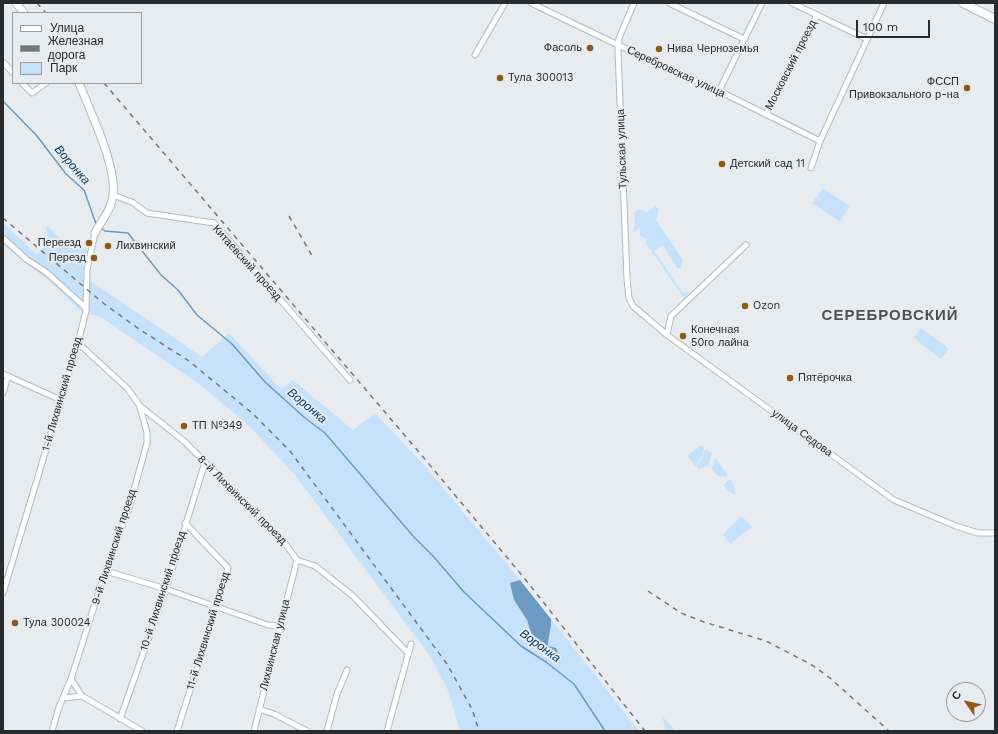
<!DOCTYPE html>
<meta charset="utf-8">
<style>
body{margin:0}
#map{position:relative;width:998px;height:734px;overflow:hidden;background:#e8ecf0;font-family:"Work Sans",sans-serif}
canvas{display:block}
.frame{position:absolute;inset:0;border:4px solid #292b2c;pointer-events:none}
.legend{position:absolute;left:12px;top:12px;width:130px;height:72px;box-sizing:border-box;background:#e8ecf0;border:1px solid #9c9fa2;margin:0;padding:5px 7px;list-style:none;font-size:12px;color:#292b2c}
.legend li{display:flex;align-items:center;gap:8px;height:20px}
.legend b{width:20px;border:1px solid #9c9fa2}
.north{position:absolute;left:946px;top:682px;width:40px;height:40px;box-sizing:border-box;background:#e8ecf0;border:1px solid #9c9fa2;border-radius:50%;rotate:304deg;font-size:11px;font-weight:700;line-height:16px;text-align:center;color:#292b2c}
.north::after{content:'';display:block;margin:auto;width:14px;height:18px;background:#925915;clip-path:polygon(50% 0,100% 100%,50% 72%,0 100%)}
.scale{position:absolute;left:856px;top:20px;width:74px;height:18px;box-sizing:border-box;border:2px solid #292b2c;border-top:0;padding-left:5px;font-size:12px;line-height:14px;white-space:nowrap;color:#292b2c;-webkit-text-stroke:3px #e8ecf0;paint-order:stroke}
</style>
<div id="map">
<canvas width="998" height="734"></canvas>
<div class="frame"></div>
<ul class="legend">
<li><b style="height:5px;background:#fff"></b>Улица</li>
<li><b style="height:5px;background:#747779"></b>Железная дорога</li>
<li><b style="height:11px;background:#c6e2fb"></b>Парк</li>
</ul>
<div class="north">С</div>
<div class="scale">100 m</div>
</div>
<script>
const c = document.querySelector('canvas').getContext('2d');
c.lineJoin = 'round';
function paint(path, color) {
  c.fillStyle = color;
  c.fill(path, 'evenodd');
}
function strokePath(path, color, width, dash) {
  c.strokeStyle = color;
  c.lineWidth = width;
  c.lineCap = dash ? 'butt' : 'round';
  c.setLineDash(dash || []);
  c.stroke(path);
}
function write(font, color, halo, rows, align = 'center') {
  c.font = font + ' "Work Sans",sans-serif';
  c.lineWidth = 4;
  c.setLineDash([]);
  c.textBaseline = 'middle';
  c.strokeStyle = halo;
  c.fillStyle = color;
  for (const [text, x, y, turn = 0] of rows) {
    c.save();
    c.translate(x, y);
    c.rotate((+turn || 0) * Math.PI / 180);
    c.textAlign = isNaN(turn) ? turn : align;
    if (halo) c.strokeText(text, 0, 0);
    c.fillText(text, 0, 0);
    c.restore();
  }
}
paint(new Path2D(`
 M 823,188 L 850,206 L 840,222 L 812,203 Z
 M 655,206 L 659,209 L 656,220 L 683,260 L 681,268 L 677,268 L 663,245 L 654,251 L 683,293 L 690,292 L 684,298 L 645,242 L 647,240 L 640,236 L 640,227 L 634,233 L 635,212 L 639,209 L 647,213 Z
 M 3,223 L 37,255 L 48,242 L 46,225 L 67,245 L 87,249 L 83,278 L 91,281 L 202,357 L 229,333 L 281,389 L 293,380 L 353,430 L 375,413 L 424,465 L 520,580 L 511,584 L 514,600 L 527,620 L 536,645 L 548,646 C 548,637 552,627 551,619 L 639,731 L 460,731 L 447,688 L 430,656 L 294,474 L 249,426 L 203,387 L 101,317 L 82,312 L 49,281 L 3,245 Z
 M 921,328 L 949,349 L 941,359 L 914,338 Z
 M 701,445 L 704,448 L 702,457 L 695,466 L 687,456 Z
 M 705,449 L 712,453 L 708,466 L 699,469 L 696,466 L 703,457 Z
 M 715,458 L 727,473 L 726,477 L 718,476 L 712,469 Z
 M 729,480 L 732,480 L 736,495 L 730,493 L 723,485 Z
 M 742,516 L 752,527 L 730,544 L 723,534 Z
 M 662,716 L 676,731 L 666,731 Z`), '#c6e2fb');
paint(new Path2D(`
 M 520,580 L 551,619 C 552,627 548,637 548,646 L 556,648 L 559,655 L 557,659 L 547,656 L 535,645 L 527,620 L 514,600 L 510,583 Z`), '#6c9ac1');
strokePath(new Path2D(`
 M 3,101 L 37,136 L 66,174 L 84,190 L 96,224
 M 101,228 L 105,231 L 128,233 L 161,275 L 178,290 L 197,315 L 232,344 L 265,382 L 305,418 L 325,433 L 413,536 L 433,556 L 464,592 L 521,646 L 546,662 L 574,684 L 605,731`), '#6c9ac1', 1.5);
const street = new Path2D(`
 M 531,3 L 618,45 L 719,91 L 820,141
 M 634,3 L 619,38 L 618,51 L 627,279 L 629,298 L 633,306 L 667,335 L 894,500 L 956,526 L 978,533 L 995,533
 M 669,3 L 744,39
 M 792,3 L 867,39
 M 475,55 L 505,3
 M 3,62 L 13,73
 M 22,83 L 32,93 L 46,83
 M 719,91 L 762,3
 M 766,115 L 817,15
 M 811,168 L 820,141 L 884,3
 M 113,195 L 132,202 L 147,213 L 214,223 L 350,380
 M 3,238 L 26,259 L 46,272 L 86,308
 M 667,335 L 671,316 L 746,245
 M 78,343 L 127,388 L 140,406 L 185,442 L 284,542 L 297,560 L 315,566 L 353,596 L 408,653
 M 3,374 L 61,400
 M 3,393 L 8,376
 M 106,571 L 166,589 L 268,625 L 279,626
 M 3,593 L 78,343 L 86,311 L 87,270 L 95,233
 M 71,679 L 82,696
 M 63,698 L 82,696 L 142,731
 M 259,709 L 274,714 L 307,731
 M 120,719 L 166,589 L 205,462
 M 52,731 L 59,707 L 71,679 L 106,569 L 129,508 L 147,443 L 147,433 L 140,407
 M 177,731 L 217,606 L 228,568 L 185,523
 M 254,731 L 297,560
 M 327,731 L 337,694 L 347,670
 M 387,731 L 411,644`);
const secondary = new Path2D(`
 M 16,3 L 24,13
 M 79,83 C 90,111 117,166 113,195 C 112,209 101,221 95,233`);
const primary = new Path2D(`
 M 963,3 L 995,19`);
strokePath(street, '#b6babe', 7);
strokePath(secondary, '#b6babe', 9);
strokePath(primary, '#b6babe', 10);
strokePath(street, '#fff', 5);
strokePath(secondary, '#fff', 7);
strokePath(primary, '#fff', 8);
strokePath(new Path2D(`
 M 37,3 L 46,13
 M 104,83 L 419,452 L 525,579 L 645,731
 M 289,216 L 314,259
 M 3,218 L 103,303 L 139,329 L 189,361 L 252,413 L 290,451 L 447,664 L 472,709 L 479,731
 M 648,591 L 681,613 L 704,622 L 766,641 L 812,665 L 830,678 L 889,731`), '#747779', 1.5, [5, 5]);
for (const [x, y, r, color] of [
 [590,48,4,"#925915"],
 [659,49,4,"#925915"],
 [500,78,4,"#925915"],
 [967,88,4,"#925915"],
 [722,164,4,"#925915"],
 [89,243,4,"#925915"],
 [108,246,4,"#925915"],
 [94,258,4,"#925915"],
 [745,306,4,"#925915"],
 [683,336,4,"#925915"],
 [790,378,4,"#925915"],
 [184,426,4,"#925915"],
 [15,623,4,"#925915"]
]) {
  const dot = new Path2D();
  dot.arc(x, y, r, 0, 2 * Math.PI);
  c.fillStyle = color;
  c.fill(dot);
  strokePath(dot, '#e8ecf0', 1.5);
}
write('11px', '#292b2c', '#e8ecf0', [
 ["Фасоль",582,48,"right"],
 ["Нива Черноземья",667,49],
 ["Тула 300013",508,78],
 ["ФССП",959,82,"right"],
 ["Привокзального р-на",959,95,"right"],
 ["Детский сад 11",730,164],
 ["Переезд",81,243,"right"],
 ["Лихвинский",116,246],
 ["Перезд",86,258,"right"],
 ["Ozon",753,306],
 ["Конечная",691,330],
 ["50го лайна",691,343],
 ["Пятёрочка",798,378],
 ["ТП №349",192,426],
 ["Тула 300024",23,623]
], 'left');
write('11px', '#292b2c', '#e8ecf0', [
 ["Московский проезд",791,65,-63],
 ["Серебровская улица",676,72,25],
 ["Тульская улица",622,149,-92],
 ["Китаевский проезд",247,263,48],
 ["1-й Лихвинский проезд",62,394,-74],
 ["улица Седова",802,433,36],
 ["8-й Лихвинский проезд",242,500,45],
 ["9-й Лихвинский проезд",114,547,-72],
 ["10-й Лихвинский проезд",163,591,-72],
 ["11-й Лихвинский проезд",208,631,-73],
 ["Лихвинская улица",275,645,-76]
]);
write('italic 12px', '#074066', '#e8ecf0', [
 ["Воронка",72,165,49],
 ["Воронка",307,406,40],
 ["Воронка",540,646,36]
]);
c.letterSpacing = '1px';
write('bold 15px', '#4f5255', '#e8ecf0', [
 ["СЕРЕБРОВСКИЙ",890,316]
]);
c.letterSpacing = '0px';
</script>
